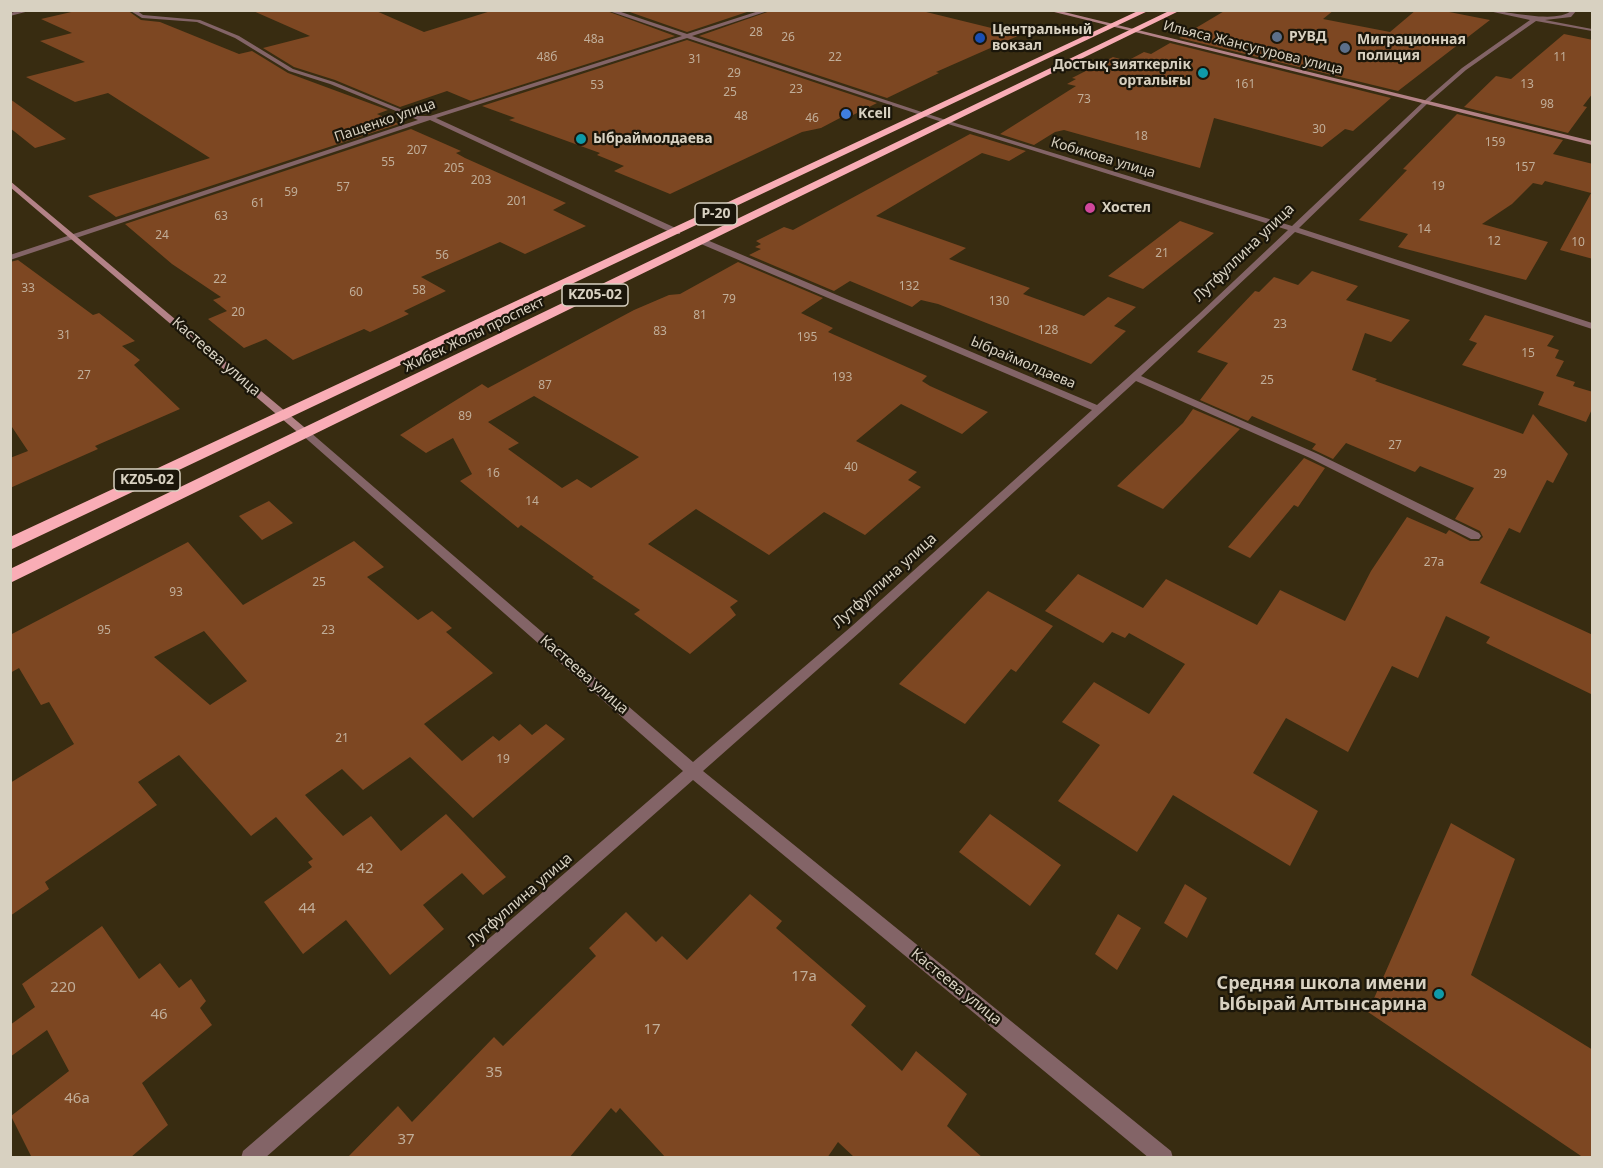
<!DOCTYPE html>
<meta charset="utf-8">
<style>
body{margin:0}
#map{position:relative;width:1603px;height:1168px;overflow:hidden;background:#382c11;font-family:"Noto Sans",sans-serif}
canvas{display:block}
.frame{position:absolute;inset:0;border:12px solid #d8d1c1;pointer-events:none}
</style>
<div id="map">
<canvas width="1603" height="1168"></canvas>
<div class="frame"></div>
</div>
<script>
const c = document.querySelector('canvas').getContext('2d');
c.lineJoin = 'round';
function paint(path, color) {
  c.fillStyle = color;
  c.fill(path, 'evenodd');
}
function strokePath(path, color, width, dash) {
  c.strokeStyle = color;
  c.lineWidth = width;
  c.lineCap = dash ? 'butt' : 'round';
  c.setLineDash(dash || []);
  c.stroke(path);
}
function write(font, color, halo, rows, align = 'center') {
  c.font = font + ' "Noto Sans",sans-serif';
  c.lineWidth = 4.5;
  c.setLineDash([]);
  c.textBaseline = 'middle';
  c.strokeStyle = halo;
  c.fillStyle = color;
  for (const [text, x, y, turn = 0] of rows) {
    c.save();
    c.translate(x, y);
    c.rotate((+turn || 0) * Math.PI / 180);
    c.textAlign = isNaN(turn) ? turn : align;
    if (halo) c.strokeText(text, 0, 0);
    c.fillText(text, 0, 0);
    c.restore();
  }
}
paint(new Path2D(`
 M 80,10 L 127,10 L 141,20 L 160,22 L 239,54 L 252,51 L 288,73 L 388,110 L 377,114 L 399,124 L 116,217 L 88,196 L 210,158 L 108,93 L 75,102 L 26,77 L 85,62 L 40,41 L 72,33 L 41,19 Z
 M 251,10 L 374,10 L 424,32 L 494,10 L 604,10 L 675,36 L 471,101 L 447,91 L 400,107 L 335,80 L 294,67 L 263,48 L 310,36 Z
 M 624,10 L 753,10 L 687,32 Z
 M 773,10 L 918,10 L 1020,35 L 936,72 L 939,73 L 887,98 L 699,36 Z
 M 1226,10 L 1334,10 L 1323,19 L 1390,32 L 1416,10 L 1439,10 L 1490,20 L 1398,91 L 1179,38 Z
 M 1564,34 L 1593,40 L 1593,93 L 1583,106 L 1587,107 L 1568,133 L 1464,107 L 1496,76 L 1511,79 Z
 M 687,40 L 877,103 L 845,119 L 840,118 L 821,128 L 802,132 L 670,194 L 614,171 L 624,166 L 597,155 L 600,153 L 509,120 L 515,118 L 482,106 Z
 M 1170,43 L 1391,98 L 1353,131 L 1345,129 L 1322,147 L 1214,118 L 1200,168 L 1064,130 L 1055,132 L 1034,145 L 1000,134 L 1076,86 L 1067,84 L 1076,79 L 1072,78 L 1113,57 L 1127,61 L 1144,52 L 1151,54 Z
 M 10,99 L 66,139 L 35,148 L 10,128 Z
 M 1457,114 L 1563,140 L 1553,154 L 1593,164 L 1593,259 L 1560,250 L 1591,193 L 1545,181 L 1542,185 L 1533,183 L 1512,204 L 1482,224 L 1548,242 L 1526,280 L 1398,247 L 1408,234 L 1359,220 L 1407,170 L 1403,169 Z
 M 411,129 L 461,151 L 456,153 L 465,158 L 566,203 L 553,210 L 586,226 L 525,254 L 500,242 L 421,277 L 446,291 L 404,311 L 409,314 L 370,332 L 364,329 L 293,360 L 266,339 L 244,348 L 208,319 L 227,311 L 213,300 L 221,297 L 172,264 L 125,224 Z
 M 970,134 L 1026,151 L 1009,161 L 982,153 L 876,216 L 966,248 L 949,259 L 1030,288 L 1023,294 L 1084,316 L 1108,297 L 1136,307 L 1114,326 L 1126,331 L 1091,364 L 938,304 L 921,300 L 912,307 L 850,281 L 834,291 L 749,255 L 761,249 L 755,247 L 761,244 L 756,241 L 784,227 L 793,230 Z
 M 1180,221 L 1214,233 L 1143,289 L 1108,276 Z
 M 18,260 L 93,315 L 99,313 L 135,341 L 122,346 L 140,360 L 134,365 L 180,409 L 95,446 L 98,449 L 10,488 L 10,458 L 28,451 L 10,424 L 10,262 Z
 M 738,262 L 823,298 L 801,313 L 833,328 L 828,332 L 927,376 L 922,381 L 930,386 L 988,412 L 962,434 L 901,404 L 856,441 L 917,472 L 908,480 L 921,487 L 865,535 L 824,512 L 769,555 L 696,509 L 648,544 L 738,601 L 730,607 L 736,615 L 690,654 L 634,614 L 640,610 L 592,578 L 594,577 L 521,525 L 518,528 L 460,481 L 472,474 L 453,438 L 426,453 L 400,435 L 482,384 L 488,388 L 634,310 L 669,295 L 680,294 ZM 534,396 L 639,457 L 591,488 L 577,479 L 562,488 L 508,449 L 519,443 L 488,422 Z
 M 1312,271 L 1358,286 L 1346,300 L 1410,320 L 1391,342 L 1365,333 L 1352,370 L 1377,379 L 1375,381 L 1523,434 L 1533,414 L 1568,454 L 1553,483 L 1547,480 L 1520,533 L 1509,528 L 1480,583 L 1593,635 L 1593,695 L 1486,643 L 1490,637 L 1446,616 L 1418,678 L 1392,666 L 1348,752 L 1286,718 L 1253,773 L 1318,811 L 1290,866 L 1173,795 L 1137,852 L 1058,801 L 1100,745 L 1062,722 L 1094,682 L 1149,714 L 1185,664 L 1129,633 L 1125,638 L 1112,632 L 1103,643 L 1045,611 L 1078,574 L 1143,608 L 1166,579 L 1257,625 L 1280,590 L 1345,621 L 1371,571 L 1407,517 L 1446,534 L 1449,530 L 1470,541 L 1479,541 L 1483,537 L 1480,531 L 1455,519 L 1474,488 L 1420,466 L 1415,472 L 1346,443 L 1333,459 L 1312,449 L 1316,444 L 1252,416 L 1248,421 L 1200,400 L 1228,363 L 1197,352 L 1255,291 L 1259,292 L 1274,277 L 1298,285 Z
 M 1485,315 L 1554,336 L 1547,346 L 1559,350 L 1555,358 L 1564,361 L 1556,376 L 1575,382 L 1573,386 L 1593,392 L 1593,407 L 1586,422 L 1538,405 L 1544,392 L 1462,365 L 1477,343 L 1469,340 Z
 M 1193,409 L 1240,429 L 1163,509 L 1117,486 L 1183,423 Z
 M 1304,458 L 1325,468 L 1298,507 L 1294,505 L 1250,558 L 1228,547 Z
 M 269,501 L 293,523 L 262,540 L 239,516 Z
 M 354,541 L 384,567 L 367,577 L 418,620 L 432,611 L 452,628 L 446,632 L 493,673 L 424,724 L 462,761 L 493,736 L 499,741 L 520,724 L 532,735 L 546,724 L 565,739 L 473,818 L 410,757 L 363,790 L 342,769 L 305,795 L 343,836 L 371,816 L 401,851 L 446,814 L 506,877 L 483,895 L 462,873 L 423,905 L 444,929 L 390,975 L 346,920 L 303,954 L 264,902 L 312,867 L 308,862 L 313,859 L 276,817 L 251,836 L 179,755 L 138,782 L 157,805 L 45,882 L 49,889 L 10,916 L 10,783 L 74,744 L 49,702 L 41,705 L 19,668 L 10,673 L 10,635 L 188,542 L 243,605 ZM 204,631 L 247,681 L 210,705 L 154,657 Z
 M 988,591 L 1053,626 L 1016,672 L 1011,669 L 965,724 L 899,684 Z
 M 990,814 L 1061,865 L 1030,906 L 959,852 Z
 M 1451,823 L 1515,859 L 1471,975 L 1593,1050 L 1593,1158 L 1584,1158 L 1368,1012 Z
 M 1185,884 L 1207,898 L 1187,938 L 1164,923 Z
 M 750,894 L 782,921 L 776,928 L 866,1006 L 851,1025 L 902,1071 L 916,1051 L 967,1094 L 947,1126 L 983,1158 L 855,1158 L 838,1142 L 827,1158 L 666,1158 L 620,1108 L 616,1113 L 611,1108 L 569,1158 L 347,1158 L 398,1106 L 412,1122 L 494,1037 L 503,1046 L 596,956 L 589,948 L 626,912 L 656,942 L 662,936 L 687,960 Z
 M 1118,914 L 1141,928 L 1117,970 L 1095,954 Z
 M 102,926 L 139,979 L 160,963 L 179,988 L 191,979 L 206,1001 L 200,1008 L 212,1025 L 142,1083 L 168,1125 L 130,1158 L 32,1158 L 11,1116 L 69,1071 L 47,1030 L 10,1057 L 10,1025 L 35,1007 L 22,984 Z`), '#7d4722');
paint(new Path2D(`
 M 23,10 L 33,10 L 10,16 L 10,13 Z
 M 129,10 L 136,10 L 143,15 L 200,20 L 239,36 L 293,69 L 334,82 L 417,116 L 430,116 L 682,36 L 606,10 L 615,10 L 687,34 L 762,10 L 771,10 L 692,36 L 952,122 L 1292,226 L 1423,102 L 1462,68 L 1530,20 L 1484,10 C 1505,10 1557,25 1572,10 L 1577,10 L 1571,17 L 1545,20 L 1592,29 L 1592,31 L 1536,21 L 1466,70 L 1427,104 L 1299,228 L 1592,323 L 1592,329 L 1295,232 L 1141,376 L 1318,454 L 1479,533 L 1481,536 L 1479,539 L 1471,539 L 1310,458 L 1136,381 L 860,632 L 703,771 L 1171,1151 L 1173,1158 L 1149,1158 L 693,780 L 265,1158 L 241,1158 L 243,1151 L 683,771 L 301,434 L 302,432 L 310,432 L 693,762 L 852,626 L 1092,410 L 701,244 L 701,240 L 707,240 L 1097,405 L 1199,314 L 1288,230 L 948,124 L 687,38 L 436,118 L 680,230 L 680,234 L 674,234 L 430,120 L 10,260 L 10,255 L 418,120 L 330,84 L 289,71 L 235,38 L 197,22 L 142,18 Z`), '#836467');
paint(new Path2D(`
 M 1056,10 L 1592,141 L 1592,145 L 1046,10 Z
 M 10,181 L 310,432 L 310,436 L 302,436 L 10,187 Z`), '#b38287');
paint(new Path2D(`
 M 1140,10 L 1150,10 L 10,550 L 10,537 Z
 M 1171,10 L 1181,10 L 10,583 L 10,569 Z`), '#f9adb6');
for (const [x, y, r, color] of [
 [1277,37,6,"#5c6f8a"],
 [980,38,6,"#1a4fb4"],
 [1345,48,6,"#5c6f8a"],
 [1203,73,6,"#0f9aa8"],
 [846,114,6,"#3f7fe0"],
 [581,139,6,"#0f9aa8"],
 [1090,208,6,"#d1479c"],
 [1439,994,6,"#0f9aa8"]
]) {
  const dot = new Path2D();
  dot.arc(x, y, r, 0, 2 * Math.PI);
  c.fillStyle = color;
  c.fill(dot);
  strokePath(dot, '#1b160a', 2);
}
write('12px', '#c1ae99', null, [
 ["28",756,33],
 ["26",788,38],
 ["48а",594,40],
 ["48б",547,58],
 ["22",835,58],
 ["11",1560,58],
 ["31",695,60],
 ["29",734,74],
 ["161",1245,85],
 ["13",1527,85],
 ["53",597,86],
 ["23",796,90],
 ["25",730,93],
 ["73",1084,100],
 ["98",1547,105],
 ["48",741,117],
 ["46",812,119],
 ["30",1319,130],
 ["18",1141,137],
 ["159",1495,143],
 ["207",417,151],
 ["55",388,163],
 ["157",1525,168],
 ["205",454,169],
 ["203",481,181],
 ["19",1438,187],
 ["57",343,188],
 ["59",291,193],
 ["201",517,202],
 ["61",258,204],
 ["63",221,217],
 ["14",1424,230],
 ["24",162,236],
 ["12",1494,242],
 ["10",1578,243],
 ["21",1162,254],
 ["56",442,256],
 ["22",220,280],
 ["132",909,287],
 ["33",28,289],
 ["58",419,291],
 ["60",356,293],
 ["79",729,300],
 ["130",999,302],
 ["20",238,313],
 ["81",700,316],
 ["23",1280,325],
 ["128",1048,331],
 ["83",660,332],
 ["31",64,336],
 ["195",807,338],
 ["15",1528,354],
 ["27",84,376],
 ["193",842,378],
 ["25",1267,381],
 ["87",545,386],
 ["89",465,417],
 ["27",1395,446],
 ["40",851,468],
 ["16",493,474],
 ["29",1500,475],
 ["14",532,502],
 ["27а",1434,563],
 ["25",319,583],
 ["93",176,593],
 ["95",104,631],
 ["23",328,631],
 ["21",342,739],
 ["19",503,760]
]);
write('bold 14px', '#d8d1c1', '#1b160a', [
 ["Центральный",992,30],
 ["вокзал",992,46],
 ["РУВД",1289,37],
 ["Миграционная",1357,40],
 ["полиция",1357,56],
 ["Достық зияткерлік",1191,65,"right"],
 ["орталығы",1191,81,"right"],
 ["Kcell",858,114],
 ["Ыбраймолдаева",593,139],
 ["Хостел",1102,208]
], 'left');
write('14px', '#d8d1c1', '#1b160a', [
 ["Ильяса Жансугурова улица",1253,48,14],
 ["Пащенко улица",385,121,-19],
 ["Кобикова улица",1103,158,17],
 ["Жибек Жолы проспект",474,335,-26],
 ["Ыбраймолдаева",1023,363,23]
]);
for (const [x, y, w] of [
 [716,214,42],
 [595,295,66],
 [147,480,66]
]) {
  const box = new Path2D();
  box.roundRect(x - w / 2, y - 11, w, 22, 4.5);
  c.fillStyle = '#1b160a';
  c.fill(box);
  strokePath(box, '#d8d1c1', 1.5);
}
write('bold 14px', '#d8d1c1', null, [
 ["Р-20",716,214],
 ["KZ05-02",595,295],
 ["KZ05-02",147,480]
]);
write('15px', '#d8d1c1', '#1b160a', [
 ["Лутфуллина улица",1244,253,-44],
 ["Кастеева улица",216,357,41],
 ["Лутфуллина улица",885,581,-42],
 ["Кастеева улица",584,675,41],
 ["Лутфуллина улица",520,900,-41],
 ["Кастеева улица",956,987,39]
]);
write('15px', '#c1ae99', null, [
 ["42",365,869],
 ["44",307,909],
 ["17а",804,977],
 ["220",63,988],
 ["46",159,1015],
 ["17",652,1030],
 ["35",494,1073],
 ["46а",77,1099],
 ["37",406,1140]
]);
write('bold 18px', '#d8d1c1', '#1b160a', [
 ["Средняя школа имени",1427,984],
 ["Ыбырай Алтынсарина",1427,1005]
], 'right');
</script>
